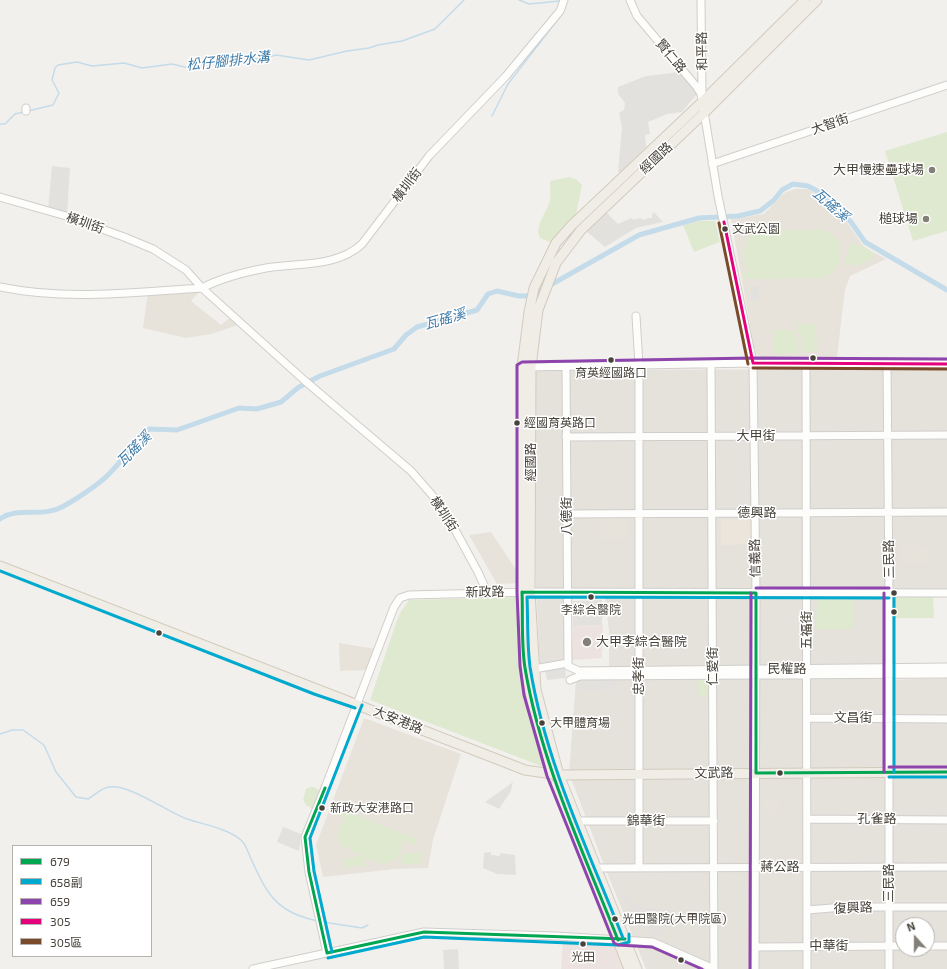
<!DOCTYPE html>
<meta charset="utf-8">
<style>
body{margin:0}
#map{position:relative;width:947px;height:969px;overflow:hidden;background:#f2f0ed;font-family:"Exo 2","Noto Sans TC",sans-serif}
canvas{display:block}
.legend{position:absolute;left:12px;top:845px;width:140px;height:112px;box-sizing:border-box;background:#fff;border:1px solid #b5b3b0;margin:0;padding:5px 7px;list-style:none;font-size:12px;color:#47423a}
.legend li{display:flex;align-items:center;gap:8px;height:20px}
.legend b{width:20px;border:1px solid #b5b3b0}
.north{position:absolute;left:895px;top:917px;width:40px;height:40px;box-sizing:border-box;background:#fff;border:1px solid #b5b3b0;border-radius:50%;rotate:339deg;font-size:11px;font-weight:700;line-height:16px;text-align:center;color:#47423a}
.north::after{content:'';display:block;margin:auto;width:14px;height:18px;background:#837f79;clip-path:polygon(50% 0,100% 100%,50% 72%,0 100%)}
</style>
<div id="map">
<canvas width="947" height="969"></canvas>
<ul class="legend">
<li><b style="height:5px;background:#00a651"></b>679</li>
<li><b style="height:5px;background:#00a9ce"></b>658副</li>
<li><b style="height:5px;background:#8e44ad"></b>659</li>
<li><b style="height:5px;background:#e5007d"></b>305</li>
<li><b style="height:5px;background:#7a4b2a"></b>305區</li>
</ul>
<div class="north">N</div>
</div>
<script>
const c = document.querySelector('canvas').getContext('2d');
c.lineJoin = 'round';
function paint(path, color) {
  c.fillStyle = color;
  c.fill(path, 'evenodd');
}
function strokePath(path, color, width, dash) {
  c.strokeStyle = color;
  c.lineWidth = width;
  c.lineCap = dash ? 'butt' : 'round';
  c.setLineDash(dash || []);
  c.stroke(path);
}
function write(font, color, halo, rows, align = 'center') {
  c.font = font + ' "Exo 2","Noto Sans TC",sans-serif';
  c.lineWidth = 3;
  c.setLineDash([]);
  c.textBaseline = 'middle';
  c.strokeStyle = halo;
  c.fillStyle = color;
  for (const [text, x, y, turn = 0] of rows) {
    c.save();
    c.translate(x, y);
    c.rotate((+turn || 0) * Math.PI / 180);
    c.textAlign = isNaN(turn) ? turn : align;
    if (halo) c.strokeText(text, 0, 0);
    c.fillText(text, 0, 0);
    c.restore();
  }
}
paint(new Path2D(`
 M 947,369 L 947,589 L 886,590 L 886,680 L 947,678 L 947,969 L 646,969 L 604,865 L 569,773 L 577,667 L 609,666 L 609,631 L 604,589 L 565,589 L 566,662 L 540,666 L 536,588 L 534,370 ZM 903,925 L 927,925 L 927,949 L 903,949 Z`), '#e5e2dc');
paint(new Path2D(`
 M 721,519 L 754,519 L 754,544 L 721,545 Z`), '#ece5dc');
paint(new Path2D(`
 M 680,72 L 697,94 L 682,112 L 667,114 L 648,122 L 650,134 L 645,135 L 646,147 L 621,172 L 618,172 L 622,128 L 619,113 L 624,110 L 625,103 L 618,94 L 618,87 L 646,76 Z
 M 52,166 L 70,168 L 67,215 L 48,210 Z`), '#e3e1dd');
paint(new Path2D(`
 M 795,189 L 808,189 L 826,200 L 842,215 L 864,247 L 886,259 L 850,276 L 845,290 L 837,357 L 763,359 L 755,353 L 731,219 L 764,214 L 784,193 Z
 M 201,290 L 191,301 L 221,325 L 232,316 L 241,324 L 211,334 L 186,338 L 143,328 L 148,292 Z
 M 599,519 L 626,519 L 626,538 L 600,538 Z
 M 491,532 L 521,577 L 521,583 L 497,584 L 469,535 Z
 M 910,544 L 928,549 L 929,562 L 901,563 L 900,546 L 909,546 Z
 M 339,643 L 376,649 L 367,670 L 340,671 Z
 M 364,718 L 461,754 L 433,840 L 428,868 L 395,869 L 323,877 L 316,845 Z
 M 764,800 L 781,800 L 775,816 L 765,813 Z`), '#e7e3da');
paint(new Path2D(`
 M 603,625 L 602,658 L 572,660 L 573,626 Z
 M 563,941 L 615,945 L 624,969 L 561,969 Z`), '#ece2df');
paint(new Path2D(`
 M 947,132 L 947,231 L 913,241 L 885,151 Z
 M 569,177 L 576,179 L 582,185 L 575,219 L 552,243 L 540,238 C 534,225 547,213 550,200 C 551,194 550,188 550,181 Z
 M 699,221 L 715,221 L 720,242 L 694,252 L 683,225 Z
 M 764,230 L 821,230 C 847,234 846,272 822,278 L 743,279 L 743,272 L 750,272 C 737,256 743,235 764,230 Z
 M 850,243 L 864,246 L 874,254 L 873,258 L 858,266 L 845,263 Z
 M 797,324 L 816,324 L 817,352 L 802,352 L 803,341 L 798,331 Z
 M 792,329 L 794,335 L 798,342 L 797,353 L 774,354 L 774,331 Z
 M 933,595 L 934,618 L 892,618 L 892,596 Z
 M 520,597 L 522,681 L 529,714 L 546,765 L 541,766 L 370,700 L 396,623 L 400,613 L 409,600 Z
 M 817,597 L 854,598 L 853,629 L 816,629 Z
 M 698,678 L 712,678 L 712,698 L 698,695 Z
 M 310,787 L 314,787 L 321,792 L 314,810 L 306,805 L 303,800 L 306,789 Z
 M 333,806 L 417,839 L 415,845 L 402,840 C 403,853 395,865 381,863 C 376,862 370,859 365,857 L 366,866 L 344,867 L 344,858 L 364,856 L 342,846 C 335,835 336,827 346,818 L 331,812 Z
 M 421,853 L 422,864 L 402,864 L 401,854 Z`), '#dfe9d0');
paint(new Path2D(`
 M 605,211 L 618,224 L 631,218 L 634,220 L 639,218 L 645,220 L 647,218 L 652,218 L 652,214 L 654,212 L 663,222 L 636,228 L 605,247 L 585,230 Z
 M 751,286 L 759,286 L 759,301 L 751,301 Z
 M 602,600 L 602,625 L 573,626 L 573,601 Z
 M 565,666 L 566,678 L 547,680 L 545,670 Z
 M 614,679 L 617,689 L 579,692 L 578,681 Z
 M 513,782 L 511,791 L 499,809 L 485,802 Z
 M 283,827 L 301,834 L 299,851 L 277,842 Z
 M 491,852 L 491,855 L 500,856 L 500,853 L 515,855 L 516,875 L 497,874 L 483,868 L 484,853 Z
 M 622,892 L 632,904 L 642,904 L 646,907 L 665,911 L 663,934 L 653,936 L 631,911 L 621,893 Z
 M 458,949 L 459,969 L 444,969 L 443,950 Z`), '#e3e1de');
strokePath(new Path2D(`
 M 519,0 L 529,4 L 560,1
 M 28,111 L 53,105 L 59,93 L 52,80 L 55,68 L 58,65 L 77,62 L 92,66 L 124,63 L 142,68 L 172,64 L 189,68 L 201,62 L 240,58 L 262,59 L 276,55 L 309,60 L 347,51 L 369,48 L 378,45 L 402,41 L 435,29 L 464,0
 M 492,116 L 508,84 L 562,14
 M 0,124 L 5,124 L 15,114 L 24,112
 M 0,734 L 12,730 L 23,730 L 44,745 L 56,772 L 76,797 L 88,799 C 95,795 101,788 109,787 C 130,784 167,812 187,819 C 205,825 226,828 241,840 C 246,844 249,855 252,861 C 268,896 278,913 318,921
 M 323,922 L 362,928 L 368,925`), '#c4dbea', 1.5);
strokePath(new Path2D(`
 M 0,519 C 19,506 42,518 62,507 C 75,500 98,485 108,475 C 122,461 134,443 149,429 L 177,430 L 239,408 L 257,409 L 281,402 L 299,387 L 320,376 L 394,349 L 406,335 L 417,327 L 477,310 L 488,294 L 497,291 L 519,296 L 531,296 L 639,235 L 699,218 L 738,216 L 760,211 L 774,200 L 782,190 L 793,184 L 808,186 L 821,193 L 851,222 L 865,242 L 947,290`), '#c4dbea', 5);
const minor = new Path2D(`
 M 630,0 L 637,16 L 696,86 L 701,94 L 718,196 L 753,363 L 756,593 L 755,969
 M 701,0 L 702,95
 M 26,108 L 26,111
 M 712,164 L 947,85
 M 0,197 L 66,216 L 124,237 L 153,249 L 186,270 L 202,288 L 304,380 L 411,471 L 432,495 L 448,517 L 478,572 L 487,592
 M 0,287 C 67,301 134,292 202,288 C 221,278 245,272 266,268 C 297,263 338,267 362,244 L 429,156 L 506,76 L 560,11 L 564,0
 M 636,316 L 639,365 L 639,868
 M 806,363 L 807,969
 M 711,364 L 714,969
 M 887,364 L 889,593 L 889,969
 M 566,366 L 568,666 L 579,671 L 580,676 L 570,680
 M 526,367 L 753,363 L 947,364
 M 566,437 L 947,435
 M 566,514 L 947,512
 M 534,669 L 568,663
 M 579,671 L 947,667
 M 580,676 L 947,674
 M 807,718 L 947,719
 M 807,819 L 947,820
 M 579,821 L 714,821
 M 594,869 L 597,868 L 947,867
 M 807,910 L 844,907 L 947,907
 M 927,946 L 947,946
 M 756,947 L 903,946
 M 327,953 L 309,872 L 305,837 L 325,788 L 394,607 L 400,598 L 409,595 L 530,592 L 947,593
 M 253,969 L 424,932 L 556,936 L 653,942 L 714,969`);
const major = new Path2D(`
 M 0,566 L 525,770 L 559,775 L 947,772
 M 551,770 L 536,721 L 525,666 L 522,592 L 522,367 L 529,312 L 534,288 L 556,243 L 572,225 L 702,102 L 805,0
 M 556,784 L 629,969
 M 637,969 L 559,775 L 536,690 L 530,592 L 531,367 L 538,310 L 556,263 L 581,230 L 703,114 L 817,0`);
strokePath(minor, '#d0cecb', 9);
strokePath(major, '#d2cbbd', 11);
strokePath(minor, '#fdfdfc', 7);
strokePath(major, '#f0ede6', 9);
strokePath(new Path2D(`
 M 522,592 C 523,617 521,643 525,668 C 541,763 583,851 618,940
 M 522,592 L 756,593
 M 756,593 L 756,773
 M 756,773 L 947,772
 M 325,788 L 305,837 L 309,872 L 327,953
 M 327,953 L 424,932 L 625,939`), '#00a651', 3);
strokePath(new Path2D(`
 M 0,571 L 314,694 L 355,708
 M 894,593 L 894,772
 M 889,777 L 947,777
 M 623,938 C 588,850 545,761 530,667 C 527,644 528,620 527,597 L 889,598
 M 332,952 L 314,871 L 310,838 L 362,705
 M 328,958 L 424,937 L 618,945 L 629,942 L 629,934`), '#00a9ce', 3);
strokePath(new Path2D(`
 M 756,588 L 889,588
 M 884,593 L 884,772
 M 889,767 L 947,767
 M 702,969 L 652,947 L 618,945 L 614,943 L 547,776 L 524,695 L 520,666 L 517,592 L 517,365 L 522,362 L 753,358 L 947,359
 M 750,969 L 751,593`), '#8e44ad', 3);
strokePath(new Path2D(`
 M 724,222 L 753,363
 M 753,363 L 947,364`), '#e5007d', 3);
strokePath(new Path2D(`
 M 719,223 L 748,364
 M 753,368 L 947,369`), '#7a4b2a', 3);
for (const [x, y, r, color] of [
 [932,170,4,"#837f79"],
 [926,219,4,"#837f79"],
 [725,229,3.5,"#47423a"],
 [813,358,3.5,"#47423a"],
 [611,360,3.5,"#47423a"],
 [517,423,3.5,"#47423a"],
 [894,593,3.5,"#47423a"],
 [591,597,3.5,"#47423a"],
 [894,612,3.5,"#47423a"],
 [159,633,3.5,"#47423a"],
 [587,642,5,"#837f79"],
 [542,723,3.5,"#47423a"],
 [780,773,3.5,"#47423a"],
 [322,808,3.5,"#47423a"],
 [615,919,3.5,"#47423a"],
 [583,944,3.5,"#47423a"],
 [681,960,3.5,"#47423a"]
]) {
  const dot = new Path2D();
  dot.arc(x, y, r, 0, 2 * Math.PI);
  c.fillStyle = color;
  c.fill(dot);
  strokePath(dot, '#fff', 1.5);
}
write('12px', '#47423a', '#fff', [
 ["文武公園",732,229],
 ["育英經國路口",611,373,"center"],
 ["經國育英路口",524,423],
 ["李綜合醫院",591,610,"center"],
 ["大甲體育場",550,723],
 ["新政大安港路口",330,808],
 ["光田醫院(大甲院區)",622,919],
 ["光田",583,957,"center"]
], 'left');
write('13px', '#47423a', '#fff', [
 ["和平路",702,51,-91],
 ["賢仁路",671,56,50],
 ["大智街",830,124,-19],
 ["經國路",656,158,-43],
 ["橫圳街",407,185,-53],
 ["橫圳街",85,223,19],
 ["大甲街",756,436],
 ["經國路",531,462,-90],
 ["德興路",757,513],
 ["橫圳街",444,514,57],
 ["八德街",567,516,-90],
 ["信義路",755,558,-91],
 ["三民路",889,559,-91],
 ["新政路",485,592,-1],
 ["五福街",807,630,-90],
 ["仁愛街",713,666,-90],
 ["民權路",787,669],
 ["忠孝街",639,676,-90],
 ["文昌街",853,718],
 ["大安港路",398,720,22],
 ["文武路",714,773,-1],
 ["孔雀路",877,819],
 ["錦華街",646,821],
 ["蔣公路",780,867],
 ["三民路",889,883,-90],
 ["復興路",853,908,-2],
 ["中華街",829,946]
]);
write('13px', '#47423a', '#fff', [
 ["大甲慢速壘球場",924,170],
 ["槌球場",918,219],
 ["大甲李綜合醫院",596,642,"left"]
], 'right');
write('italic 14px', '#3f7ca8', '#fff', [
 ["松仔腳排水溝",228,61,-6],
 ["瓦磘溪",831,205,41],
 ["瓦磘溪",445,319,-16],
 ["瓦磘溪",134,449,-45]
]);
</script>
